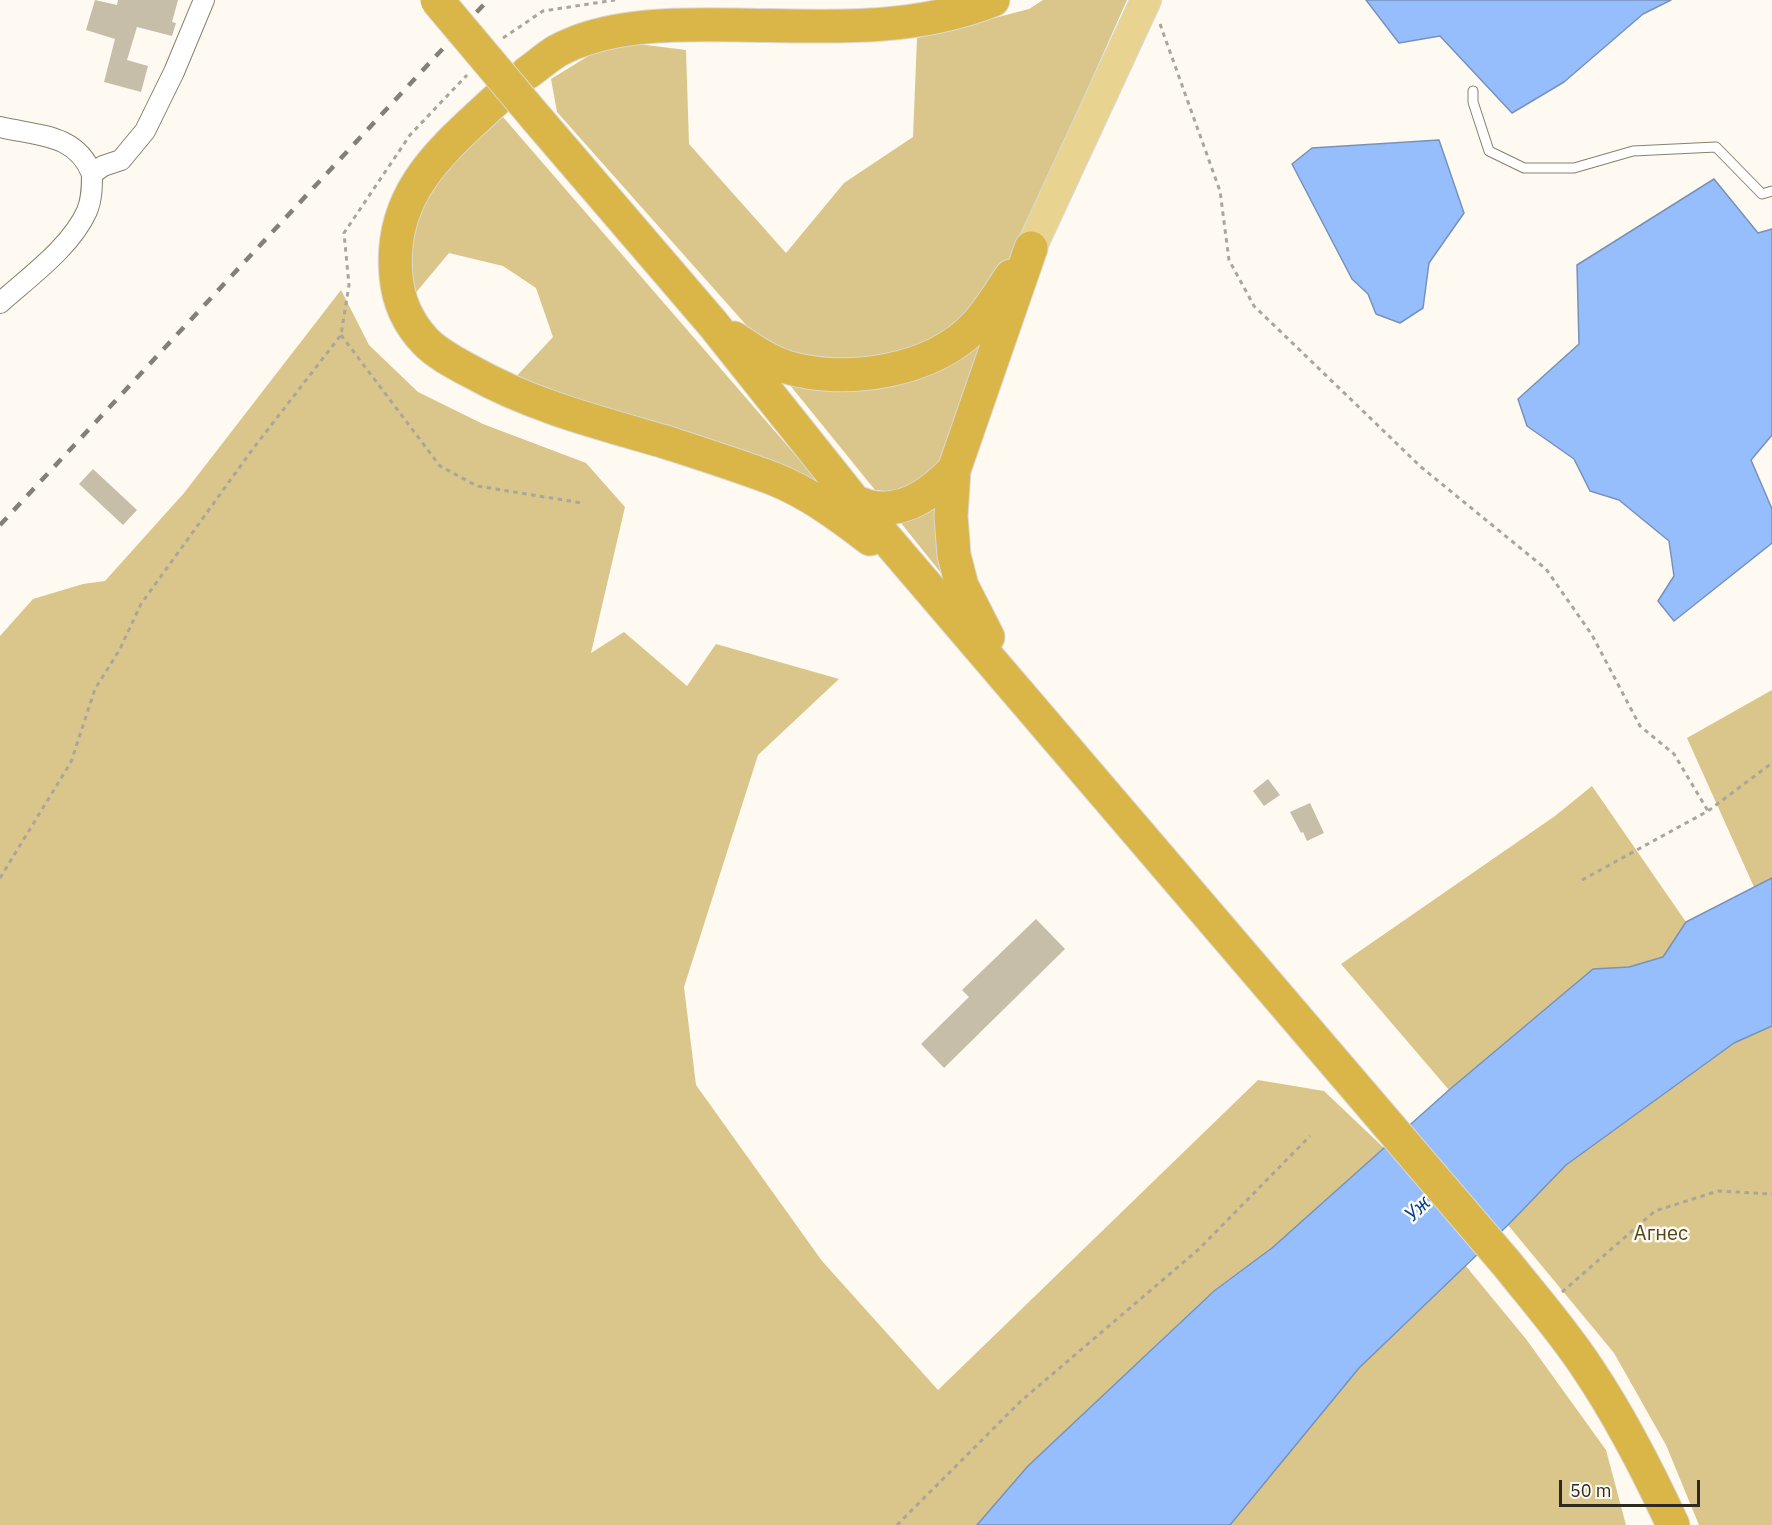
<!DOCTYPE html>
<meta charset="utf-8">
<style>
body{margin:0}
#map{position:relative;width:1772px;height:1525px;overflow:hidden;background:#fefaf1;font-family:"IBM Plex Sans",sans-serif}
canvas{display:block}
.scale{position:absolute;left:1559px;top:1480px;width:141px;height:27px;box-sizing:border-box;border:3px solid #2d2a21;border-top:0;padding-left:8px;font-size:18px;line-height:21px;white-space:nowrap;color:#2d2a21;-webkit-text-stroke:4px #fefaf1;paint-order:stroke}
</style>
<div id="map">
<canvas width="1772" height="1525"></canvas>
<div class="scale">50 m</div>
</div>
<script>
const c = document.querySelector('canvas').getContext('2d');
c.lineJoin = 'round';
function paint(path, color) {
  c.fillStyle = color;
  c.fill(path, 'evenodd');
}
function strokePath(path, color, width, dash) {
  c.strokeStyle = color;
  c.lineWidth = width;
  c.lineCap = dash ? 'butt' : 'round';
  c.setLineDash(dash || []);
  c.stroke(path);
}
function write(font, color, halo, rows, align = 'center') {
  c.font = font + ' "IBM Plex Sans",sans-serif';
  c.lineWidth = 5;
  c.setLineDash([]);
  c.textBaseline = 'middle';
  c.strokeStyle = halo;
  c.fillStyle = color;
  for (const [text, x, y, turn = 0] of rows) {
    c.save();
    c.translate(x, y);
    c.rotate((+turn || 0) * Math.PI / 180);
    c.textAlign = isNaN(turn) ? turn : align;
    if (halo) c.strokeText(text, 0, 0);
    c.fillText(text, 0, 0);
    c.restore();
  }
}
paint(new Path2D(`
 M 1043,0 L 1127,0 L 1017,248 L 985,301 L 954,334 L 884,364 L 790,359 L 755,335 L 557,112 L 551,79 L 590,55 L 630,43 L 686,50 L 689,144 L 786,253 L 844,183 L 913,137 L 917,38 L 1029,9 Z
 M 503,117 L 817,480 L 813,482 L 512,381 L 553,337 L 536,288 L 503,266 L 449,253 L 413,296 L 407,282 L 416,211 L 452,161 Z
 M 341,290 L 369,345 L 418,392 L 483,424 L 586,463 L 625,507 L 591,653 L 624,632 L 687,686 L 716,644 L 839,679 L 758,755 L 684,987 L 696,1085 L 822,1261 L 938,1390 L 1258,1080 L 1324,1091 L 1384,1148 L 1272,1248 L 1213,1291 L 1028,1466 L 977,1525 L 0,1525 L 0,636 L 33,599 L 83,584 L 105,581 L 184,493 Z
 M 988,330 L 947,453 L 922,483 L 891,492 L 875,490 L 785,379 Z
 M 934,502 L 953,588 L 893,513 Z
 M 1772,690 L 1772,878 L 1754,887 L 1687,738 Z
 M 1592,786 L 1686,922 L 1663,957 L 1629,967 L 1593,969 L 1449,1090 L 1341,964 L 1555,816 Z
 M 1772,1026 L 1772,1525 L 1699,1525 L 1666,1445 L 1614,1353 L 1508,1225 L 1566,1165 L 1734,1043 Z
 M 1465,1265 L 1526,1339 L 1606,1450 L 1626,1525 L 1230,1525 L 1359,1368 Z`), '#dac58b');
const water = new Path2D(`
 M 1366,0 L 1671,0 L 1643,14 L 1564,82 L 1512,113 L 1440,36 L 1399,43 Z
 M 1439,140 L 1464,213 L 1429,263 L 1423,308 L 1400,323 L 1376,314 L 1368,294 L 1352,279 L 1292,164 L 1312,148 Z
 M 1714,179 L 1758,233 L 1772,229 L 1772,435 L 1751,460 L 1772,509 L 1772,543 L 1674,621 L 1658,601 L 1674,576 L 1669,541 L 1619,500 L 1590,491 L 1574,459 L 1527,426 L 1518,399 L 1579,344 L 1577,265 Z
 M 1772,878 L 1772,1026 L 1734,1043 L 1566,1165 L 1508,1225 L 1359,1368 L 1230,1525 L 977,1525 L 1028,1466 L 1214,1291 L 1272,1248 L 1449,1090 L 1593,969 L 1629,967 L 1663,957 L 1686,922 Z`);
paint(water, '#97befc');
strokePath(water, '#7792ba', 1.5);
paint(new Path2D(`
 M 95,0 L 117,5 L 118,0 L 178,0 L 172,22 L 176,23 L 172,36 L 137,27 L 127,60 L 148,66 L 141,92 L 104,82 L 115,39 L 86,30 Z
 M 93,469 L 137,510 L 123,525 L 79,484 Z
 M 1268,779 L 1280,795 L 1264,806 L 1253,791 Z
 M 1310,803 L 1324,833 L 1307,841 L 1303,832 L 1301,833 L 1290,812 Z
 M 1036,919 L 1065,949 L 944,1068 L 921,1044 L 969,997 L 962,990 Z`), '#c6bea8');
const lane = new Path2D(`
 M 1473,91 L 1473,102 L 1489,151 L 1524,168 L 1574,168 L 1633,151 L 1716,147 L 1762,194 L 1772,191`);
const street = new Path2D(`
 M 0,127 C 37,136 76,133 92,174
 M 0,303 C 29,277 71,247 87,211 C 92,199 92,186 92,174 L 103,166 L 121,160 L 145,131 L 174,72 L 204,0`);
const primary = new Path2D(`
 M 1031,248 L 1146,0`);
const highway = new Path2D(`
 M 527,73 C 537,66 547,57 557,51 C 608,23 679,24 736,25 C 821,26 912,33 993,0
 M 497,99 C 442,150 388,193 396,276 C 398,300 408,323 425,341 C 436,353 455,363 470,371 C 530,405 596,422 662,441 C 699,453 737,465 774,479 C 809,493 840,516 870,539
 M 538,120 L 713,324 L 855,502 L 1507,1264 C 1534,1298 1564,1332 1588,1369 C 1621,1418 1648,1471 1673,1525
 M 734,338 C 751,349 767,361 786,367 C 845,385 933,372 976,325 C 989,311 1000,292 1011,276
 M 855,502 C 862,504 871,508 879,508 C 910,510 933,491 954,470
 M 988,637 L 962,586 L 954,555 L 951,516 L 954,470 L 1031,248`);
strokePath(lane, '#89816d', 11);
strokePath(street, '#89816d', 22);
strokePath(primary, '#d9d9d7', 32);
strokePath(highway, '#d9d9d7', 35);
strokePath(new Path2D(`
 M 1160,24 L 1220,191 L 1229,260 L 1254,306 L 1421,467 L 1546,569 L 1592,635 L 1640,726 L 1674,754 L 1708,811
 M 503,38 L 543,11 L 615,0
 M 341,335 L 440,466 L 477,486 L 582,503
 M 0,878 L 71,762 L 95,689 L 120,649 L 141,604 L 252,450 L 341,335 L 349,285 L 344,233 L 410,135 L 467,75
 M 1582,880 L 1708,811 L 1772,763
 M 1562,1292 L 1655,1211 L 1718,1191 L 1772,1194
 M 897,1525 L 1021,1401 L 1199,1249 L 1310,1136`), '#aaa69d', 3, [4.5, 4.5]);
strokePath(lane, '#fff', 9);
strokePath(street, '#fff', 20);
strokePath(primary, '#e9d391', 30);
strokePath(highway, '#dab548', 33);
strokePath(new Path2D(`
 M 0,525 L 488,0`), '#848077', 4.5, [10, 10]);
const highwayBridge = new Path2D(`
 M 437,0 L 538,120`);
strokePath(highwayBridge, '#d9d9d7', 35, []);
strokePath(highwayBridge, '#dab548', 33);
write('20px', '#51431a', '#fefaf1', [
 ["Агнес",1661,1234]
]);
write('italic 21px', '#003f94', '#fefaf1', [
 ["Уж",1418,1209,-44]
]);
</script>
